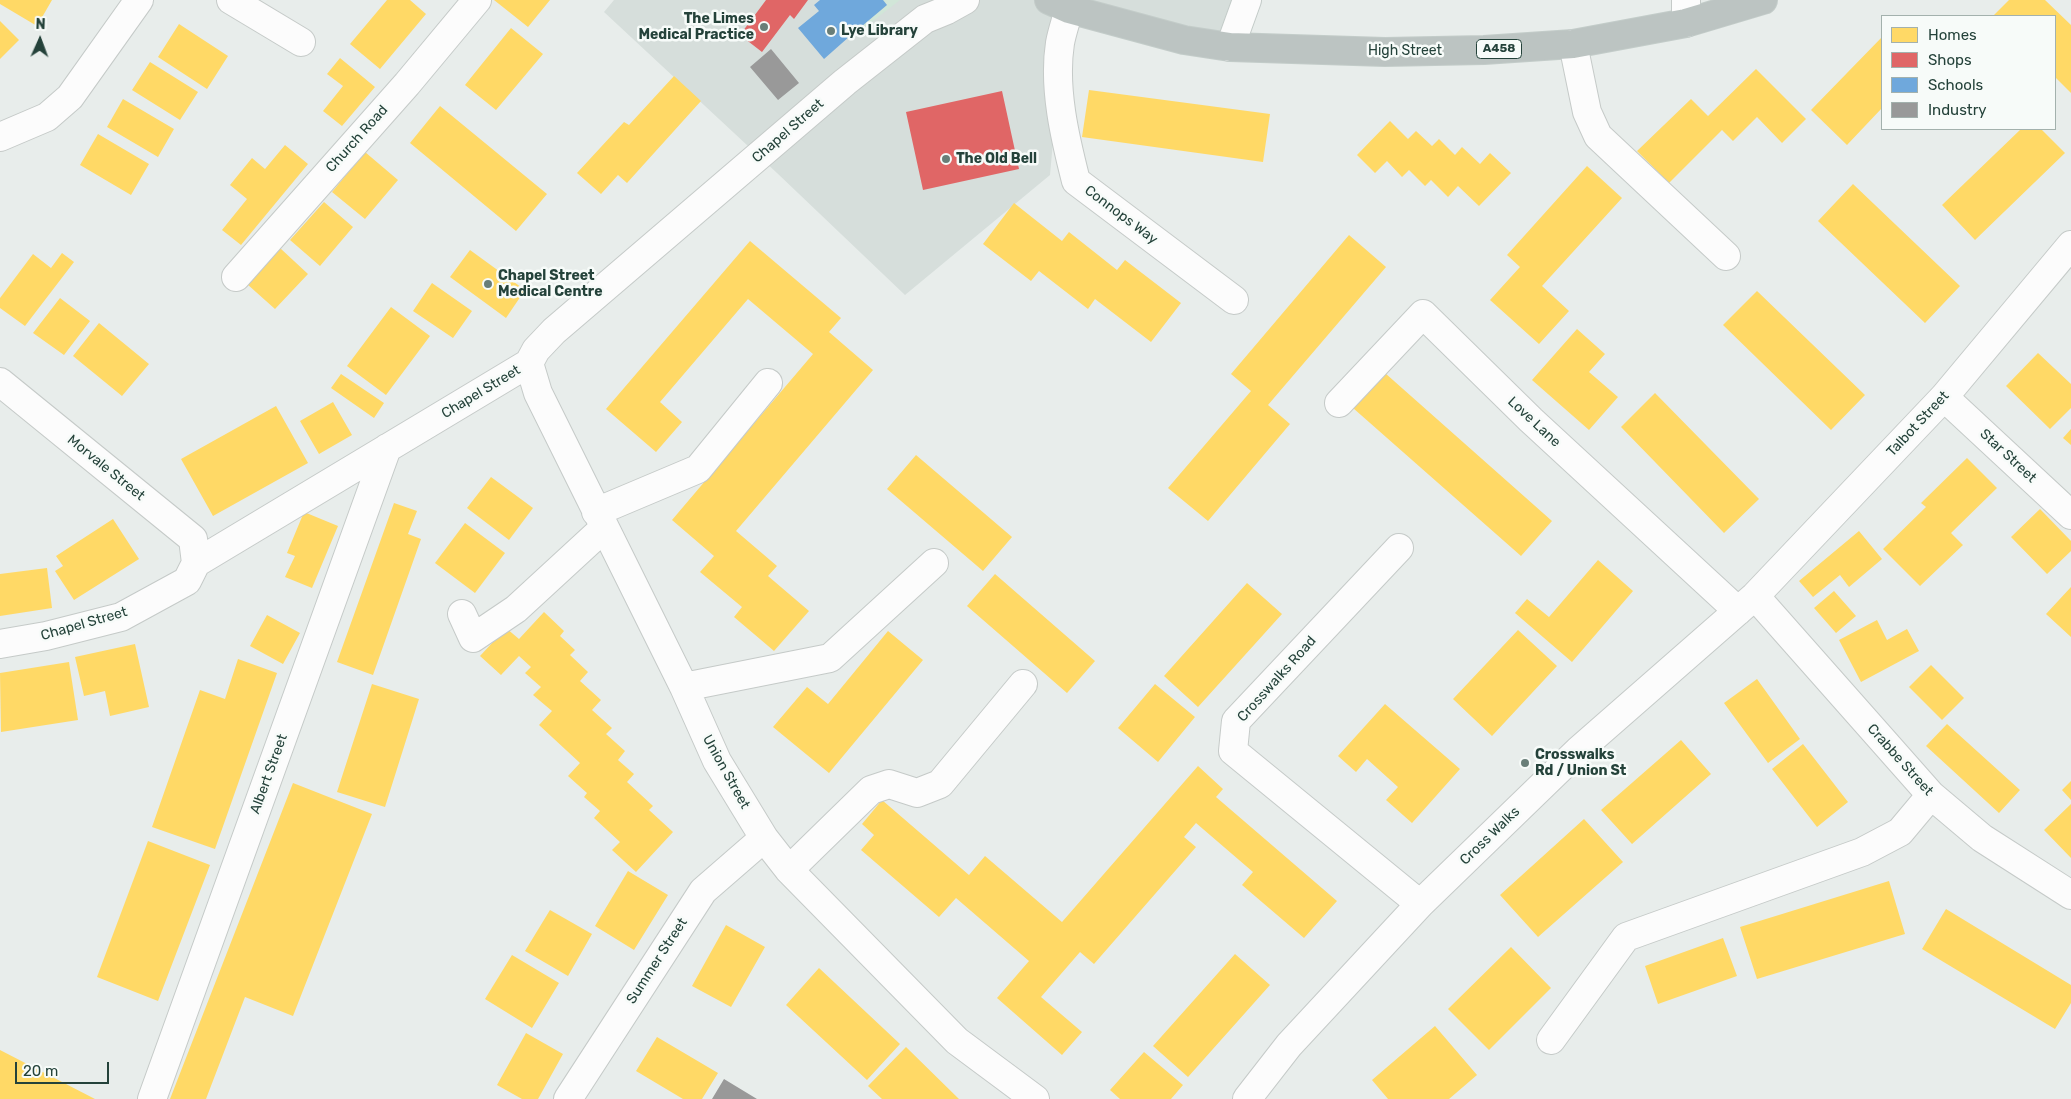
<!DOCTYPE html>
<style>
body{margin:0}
#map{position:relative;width:2071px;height:1099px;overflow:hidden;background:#e8edeb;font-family:Rubik,sans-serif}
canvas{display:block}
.legend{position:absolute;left:1881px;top:15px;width:175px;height:115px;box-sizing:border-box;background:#f7fbf9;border:1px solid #a3b1ad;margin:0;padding:6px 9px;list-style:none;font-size:15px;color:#24423a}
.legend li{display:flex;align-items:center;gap:10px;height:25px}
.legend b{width:25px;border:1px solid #a3b1ad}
.north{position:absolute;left:15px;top:15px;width:50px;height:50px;-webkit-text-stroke:4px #f7fbf9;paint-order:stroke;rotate:2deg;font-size:14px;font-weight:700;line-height:20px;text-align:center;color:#24423a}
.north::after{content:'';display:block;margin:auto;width:18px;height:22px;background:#24423a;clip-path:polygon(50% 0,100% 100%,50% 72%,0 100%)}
.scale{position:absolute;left:15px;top:1062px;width:94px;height:22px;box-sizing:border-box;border:2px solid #24423a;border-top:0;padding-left:6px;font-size:15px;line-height:18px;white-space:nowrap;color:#24423a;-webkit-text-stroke:4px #f7fbf9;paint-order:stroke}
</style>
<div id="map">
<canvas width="2071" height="1099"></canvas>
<ul class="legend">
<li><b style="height:14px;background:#ffd966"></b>Homes</li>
<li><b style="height:14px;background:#e06666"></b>Shops</li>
<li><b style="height:14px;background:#6fa8dc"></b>Schools</li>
<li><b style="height:14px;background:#999"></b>Industry</li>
</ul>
<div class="north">N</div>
<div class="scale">20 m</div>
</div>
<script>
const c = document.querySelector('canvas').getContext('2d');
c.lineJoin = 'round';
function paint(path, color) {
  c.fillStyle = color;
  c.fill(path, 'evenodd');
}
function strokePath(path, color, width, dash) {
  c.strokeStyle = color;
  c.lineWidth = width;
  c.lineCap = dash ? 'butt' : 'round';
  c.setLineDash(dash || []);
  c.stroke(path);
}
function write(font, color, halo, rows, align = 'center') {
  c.font = font + ' Rubik,sans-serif';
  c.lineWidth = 5;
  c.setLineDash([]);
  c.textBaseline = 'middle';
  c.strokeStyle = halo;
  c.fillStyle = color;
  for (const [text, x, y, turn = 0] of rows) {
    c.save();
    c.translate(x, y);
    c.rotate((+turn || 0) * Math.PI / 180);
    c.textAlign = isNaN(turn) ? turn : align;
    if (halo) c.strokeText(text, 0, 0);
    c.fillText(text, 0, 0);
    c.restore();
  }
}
paint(new Path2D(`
 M 614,0 L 1247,0 L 1230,47 L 1069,10 L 1058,86 L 1050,175 L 905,295 L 777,173 L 604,12 Z`), '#d6dedb');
paint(new Path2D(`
 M 883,0 L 900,0 L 864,28 L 862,26 L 887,5 Z`), '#d1e6d8');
paint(new Path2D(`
 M 0,0 L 52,0 L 37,26 L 0,4 Z
 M 387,0 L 410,0 L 426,14 L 380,69 L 350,44 Z
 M 494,0 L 550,0 L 528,27 Z
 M 2009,0 L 2045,0 L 2071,25 L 2071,93 L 2055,77 L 2055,16 L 1993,16 Z
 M 0,21 L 19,40 L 0,59 Z
 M 179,24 L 228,56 L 207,89 L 158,57 Z
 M 511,28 L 543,54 L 496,110 L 465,85 Z
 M 1882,37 L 1882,108 L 1847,145 L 1811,110 Z
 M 340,58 L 375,87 L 342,126 L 323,111 L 343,86 L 327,74 Z
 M 150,62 L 198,92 L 180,120 L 132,90 Z
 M 1756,69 L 1806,119 L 1782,143 L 1757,117 L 1733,141 L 1722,130 L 1669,183 L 1637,151 L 1691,99 L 1708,116 Z
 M 674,76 L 701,101 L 627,183 L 618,175 L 601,194 L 577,173 L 624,122 L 629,125 Z
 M 1089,90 L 1270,114 L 1263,162 L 1082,137 Z
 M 123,99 L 174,129 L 158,157 L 107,127 Z
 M 440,106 L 547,194 L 516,231 L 410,143 Z
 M 1390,121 L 1408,139 L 1416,131 L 1432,146 L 1439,139 L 1455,155 L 1462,147 L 1480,164 L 1490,153 L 1511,173 L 1479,206 L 1458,186 L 1448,197 L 1431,180 L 1425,186 L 1409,170 L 1402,177 L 1387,161 L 1375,173 L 1357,155 Z
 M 2021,129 L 2041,129 L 2065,153 L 1975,240 L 1942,205 Z
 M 98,134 L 149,164 L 131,195 L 80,165 Z
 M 285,145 L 308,164 L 241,245 L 222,230 L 247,199 L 230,185 L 252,158 L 265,169 Z
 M 365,152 L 398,180 L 365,219 L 332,192 Z
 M 1587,166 L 1622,198 L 1542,286 L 1569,311 L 1539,344 L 1490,300 L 1520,267 L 1507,255 Z
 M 1853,184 L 1960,286 L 1925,323 L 1818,221 Z
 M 324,202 L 353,227 L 320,266 L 290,240 Z
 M 1014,203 L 1062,241 L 1069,232 L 1117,270 L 1125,260 L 1181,303 L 1151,342 L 1095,299 L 1088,309 L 1039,271 L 1031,281 L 983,244 Z
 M 1349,235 L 1386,267 L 1268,405 L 1290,424 L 1208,521 L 1168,488 L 1251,391 L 1231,374 Z
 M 750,241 L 841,318 L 829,332 L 873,370 L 736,531 L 777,566 L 768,576 L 809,611 L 774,651 L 734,617 L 742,607 L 700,572 L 714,556 L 672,520 L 813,354 L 748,299 L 660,402 L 682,422 L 656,452 L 606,409 Z
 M 280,248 L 308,274 L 275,309 L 247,284 Z
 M 470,250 L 525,290 L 506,318 L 450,277 Z
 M 62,253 L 74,262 L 25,326 L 0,308 L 0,298 L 33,254 L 51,268 Z
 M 432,283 L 472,311 L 453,338 L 413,311 Z
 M 1757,291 L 1865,395 L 1831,430 L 1723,325 Z
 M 60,298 L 90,321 L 64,355 L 33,333 Z
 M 391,307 L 430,336 L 386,395 L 347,366 Z
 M 99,323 L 149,364 L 122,396 L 73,356 Z
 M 1577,329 L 1605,354 L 1589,372 L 1618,397 L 1589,430 L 1532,380 Z
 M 2038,353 L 2071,384 L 2071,408 L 2050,429 L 2006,386 Z
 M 1385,373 L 1552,521 L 1521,556 L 1353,408 Z
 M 341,374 L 384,403 L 374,418 L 331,388 Z
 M 1655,393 L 1759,499 L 1724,533 L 1621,427 Z
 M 333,402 L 352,435 L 319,454 L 300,421 Z
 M 276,406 L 308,463 L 213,516 L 181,459 Z
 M 2071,429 L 2071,445 L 2063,438 Z
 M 916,455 L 1012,537 L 983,571 L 887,489 Z
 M 1967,458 L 1997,488 L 1951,533 L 1963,545 L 1920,586 L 1883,549 L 1926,507 L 1921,503 Z
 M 491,477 L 533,508 L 509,540 L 467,508 Z
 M 394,503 L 417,511 L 408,534 L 421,539 L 373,675 L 337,662 Z
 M 2040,509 L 2071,541 L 2071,551 L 2047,574 L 2011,537 Z
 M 304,512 L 338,526 L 312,588 L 285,577 L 295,556 L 287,553 Z
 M 113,519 L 139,559 L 74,600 L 55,571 L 63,566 L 56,556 Z
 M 465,523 L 505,553 L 475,593 L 435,563 Z
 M 1859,531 L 1882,559 L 1849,587 L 1840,575 L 1813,597 L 1799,581 Z
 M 1598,560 L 1633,591 L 1572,662 L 1515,613 L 1527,599 L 1549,617 Z
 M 47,568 L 52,608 L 0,616 L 0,574 Z
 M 995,574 L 1095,661 L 1067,693 L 967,606 Z
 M 1247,583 L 1282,614 L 1198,707 L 1164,676 Z
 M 2071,587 L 2071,637 L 2046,614 Z
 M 1834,591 L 1856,616 L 1836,633 L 1814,608 Z
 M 544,612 L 564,631 L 560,636 L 575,650 L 570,655 L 588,672 L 580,681 L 601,700 L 592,710 L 612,728 L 606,734 L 625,751 L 618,760 L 634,774 L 627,782 L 653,806 L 649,810 L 673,832 L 636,872 L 612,850 L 620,842 L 594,818 L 600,811 L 584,797 L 587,793 L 568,776 L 580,763 L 539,725 L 552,711 L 533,695 L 541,687 L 525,673 L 531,667 L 519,656 L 501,675 L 480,656 L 506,628 L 519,639 Z
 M 267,615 L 300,633 L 283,664 L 250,646 Z
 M 1877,620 L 1887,640 L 1907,629 L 1919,651 L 1861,682 L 1839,640 Z
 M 1518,630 L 1557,666 L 1492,736 L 1453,699 Z
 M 888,631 L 923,660 L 829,773 L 773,727 L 807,687 L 828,704 Z
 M 135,644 L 149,707 L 110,716 L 105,691 L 84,696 L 75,657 Z
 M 238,659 L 277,673 L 215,849 L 152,827 L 200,690 L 225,699 Z
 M 69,662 L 78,720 L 1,732 L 0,673 Z
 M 1931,665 L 1964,698 L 1942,720 L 1909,687 Z
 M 1757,679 L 1800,739 L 1768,763 L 1724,703 Z
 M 372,684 L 419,699 L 385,807 L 337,792 Z
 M 1155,684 L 1195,717 L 1158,762 L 1118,728 Z
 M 1385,704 L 1460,769 L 1412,823 L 1386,800 L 1398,787 L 1367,759 L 1356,772 L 1338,756 Z
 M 1947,724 L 2020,790 L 1999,813 L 1926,746 Z
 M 1681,740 L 1711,774 L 1632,844 L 1601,810 Z
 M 1803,744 L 1848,802 L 1817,827 L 1772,769 Z
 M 1198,766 L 1223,789 L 1216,797 L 1337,901 L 1304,938 L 1242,885 L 1253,872 L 1196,823 L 1184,837 L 1196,847 L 1094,964 L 1080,952 L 1041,997 L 1082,1032 L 1062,1055 L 997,998 L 1029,961 L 956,898 L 939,917 L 861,850 L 874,835 L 862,824 L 882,800 L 969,875 L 985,856 L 1062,922 Z
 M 2071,781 L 2071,800 L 2062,790 Z
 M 293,783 L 372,814 L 293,1016 L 245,997 L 206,1099 L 170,1099 Z
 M 2071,804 L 2071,858 L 2044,830 Z
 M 1584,819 L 1623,862 L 1538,937 L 1500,895 Z
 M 148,841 L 210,865 L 158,1001 L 97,977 Z
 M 628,871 L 668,895 L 634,950 L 595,926 Z
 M 1889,881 L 1905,934 L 1757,979 L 1740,927 Z
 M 1946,909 L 2071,985 L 2071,1003 L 2055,1029 L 1922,949 Z
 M 550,910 L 592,934 L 568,976 L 525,951 Z
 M 726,925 L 765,947 L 731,1007 L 692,986 Z
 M 1723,938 L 1737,976 L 1658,1004 L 1645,966 Z
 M 1511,947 L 1551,988 L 1489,1050 L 1448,1009 Z
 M 1235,954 L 1270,985 L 1188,1077 L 1153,1046 Z
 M 512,955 L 559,983 L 532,1028 L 485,999 Z
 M 819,968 L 900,1044 L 867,1080 L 786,1005 Z
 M 1435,1026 L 1477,1075 L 1449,1099 L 1388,1099 L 1372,1080 Z
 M 526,1033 L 563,1054 L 538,1099 L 522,1099 L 497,1085 Z
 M 657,1037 L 718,1073 L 702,1099 L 683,1099 L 636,1071 Z
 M 906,1047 L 959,1099 L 882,1099 L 868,1086 Z
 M 0,1050 L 95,1099 L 0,1099 Z
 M 1144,1052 L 1183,1085 L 1171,1099 L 1120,1099 L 1110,1090 Z`), '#ffd966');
paint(new Path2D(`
 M 766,0 L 808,0 L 794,19 L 790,15 L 762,52 L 740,35 Z
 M 1002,91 L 1019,169 L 923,190 L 906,112 Z`), '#e06666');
paint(new Path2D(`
 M 820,0 L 883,0 L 887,5 L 862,26 L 864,28 L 852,39 L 850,36 L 824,59 L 798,28 L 819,11 L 814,5 Z`), '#6fa8dc');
paint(new Path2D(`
 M 771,49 L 799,83 L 778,100 L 750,67 Z
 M 724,1079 L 757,1099 L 712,1099 Z`), '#999');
const street = new Path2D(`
 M 231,0 L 301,42
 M 1686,0 L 1686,23
 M 1069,9 C 1066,21 1062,32 1060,43 C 1053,88 1065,138 1076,181 L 1234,300
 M 1573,44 L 1587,112 L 1598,136 L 1726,256
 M 0,137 L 47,117 L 70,97 L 139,0
 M 236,277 L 407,84 L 477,0
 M 529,363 L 538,393 L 684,687 L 717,761 L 764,838 L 789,870 L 957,1041 L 1035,1099
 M 0,382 L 193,539 L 196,563
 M 1944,397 L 2071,515
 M 1339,403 L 1423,314 L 1531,420 L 1738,611
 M 596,512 L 698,469 L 768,383
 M 1399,548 L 1236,721 L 1233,751 L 1420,904
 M 1755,596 L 1931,795 L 1982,838 L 2071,895
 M 462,614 L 473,638 L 516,609 L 604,528
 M 0,644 L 46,636 L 121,617 L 187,581 L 196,563 L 529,363 L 536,350 L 554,331 L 845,82 L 925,19 L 947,10 L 965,0
 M 684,687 L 830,658 L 934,563
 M 789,870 L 871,790 L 889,784 L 917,793 L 940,784 L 1023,684
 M 1551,1040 L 1626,937 L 1862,852 L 1900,832 L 1931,795
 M 152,1099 L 387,448
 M 568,1099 L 703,891 L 764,838
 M 1247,1099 L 1289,1045 L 1420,904 L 1579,750 L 1755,596 L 1944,397 L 2071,245`);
const secondary = new Path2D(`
 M 1230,47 L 1247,0`);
const highway = new Path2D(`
 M 1049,0 L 1069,9 L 1184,40 L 1230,47 L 1385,52 L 1484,50 L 1573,44 L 1686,23 L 1763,0`);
strokePath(street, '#c5cac8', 30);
strokePath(secondary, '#c3cbc8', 30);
strokePath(highway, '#c3ccc9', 30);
strokePath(street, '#fcfcfc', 28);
strokePath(secondary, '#fcfcfc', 28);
strokePath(highway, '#bcc4c2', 28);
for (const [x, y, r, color] of [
 [764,27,5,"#697e78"],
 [831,31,5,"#697e78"],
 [946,159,5,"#697e78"],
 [488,284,5,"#697e78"],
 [1525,763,5,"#697e78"]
]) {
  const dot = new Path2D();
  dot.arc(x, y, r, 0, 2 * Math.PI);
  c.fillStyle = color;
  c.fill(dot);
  strokePath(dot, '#f7fbf9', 2);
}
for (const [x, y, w] of [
 [1499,49,45]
]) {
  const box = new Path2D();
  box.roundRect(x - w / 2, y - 9.5, w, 19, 4);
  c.fillStyle = '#f7fbf9';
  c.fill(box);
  strokePath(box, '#24423a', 1);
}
write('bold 12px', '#24423a', null, [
 ["A458",1499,49]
]);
write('bold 14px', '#24423a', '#f7fbf9', [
 ["The Limes",754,19,"right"],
 ["Medical Practice",754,35,"right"],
 ["Lye Library",841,31],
 ["The Old Bell",956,159],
 ["Chapel Street",498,276],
 ["Medical Centre",498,292],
 ["Crosswalks",1535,755],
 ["Rd / Union St",1535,771]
], 'left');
write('14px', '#24423a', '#f7fbf9', [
 ["High Street",1405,51],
 ["Chapel Street",788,131,-41],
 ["Church Road",357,139,-48],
 ["Connops Way",1121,215,37],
 ["Chapel Street",481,392,-31],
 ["Love Lane",1534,422,43],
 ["Talbot Street",1918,424,-47],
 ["Star Street",2008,456,43],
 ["Morvale Street",106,468,39],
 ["Chapel Street",84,624,-16],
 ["Crosswalks Road",1277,679,-48],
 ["Crabbe Street",1900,760,48],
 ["Union Street",726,772,61],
 ["Albert Street",269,774,-70],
 ["Cross Walks",1490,836,-44],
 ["Summer Street",657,961,-57]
]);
</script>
